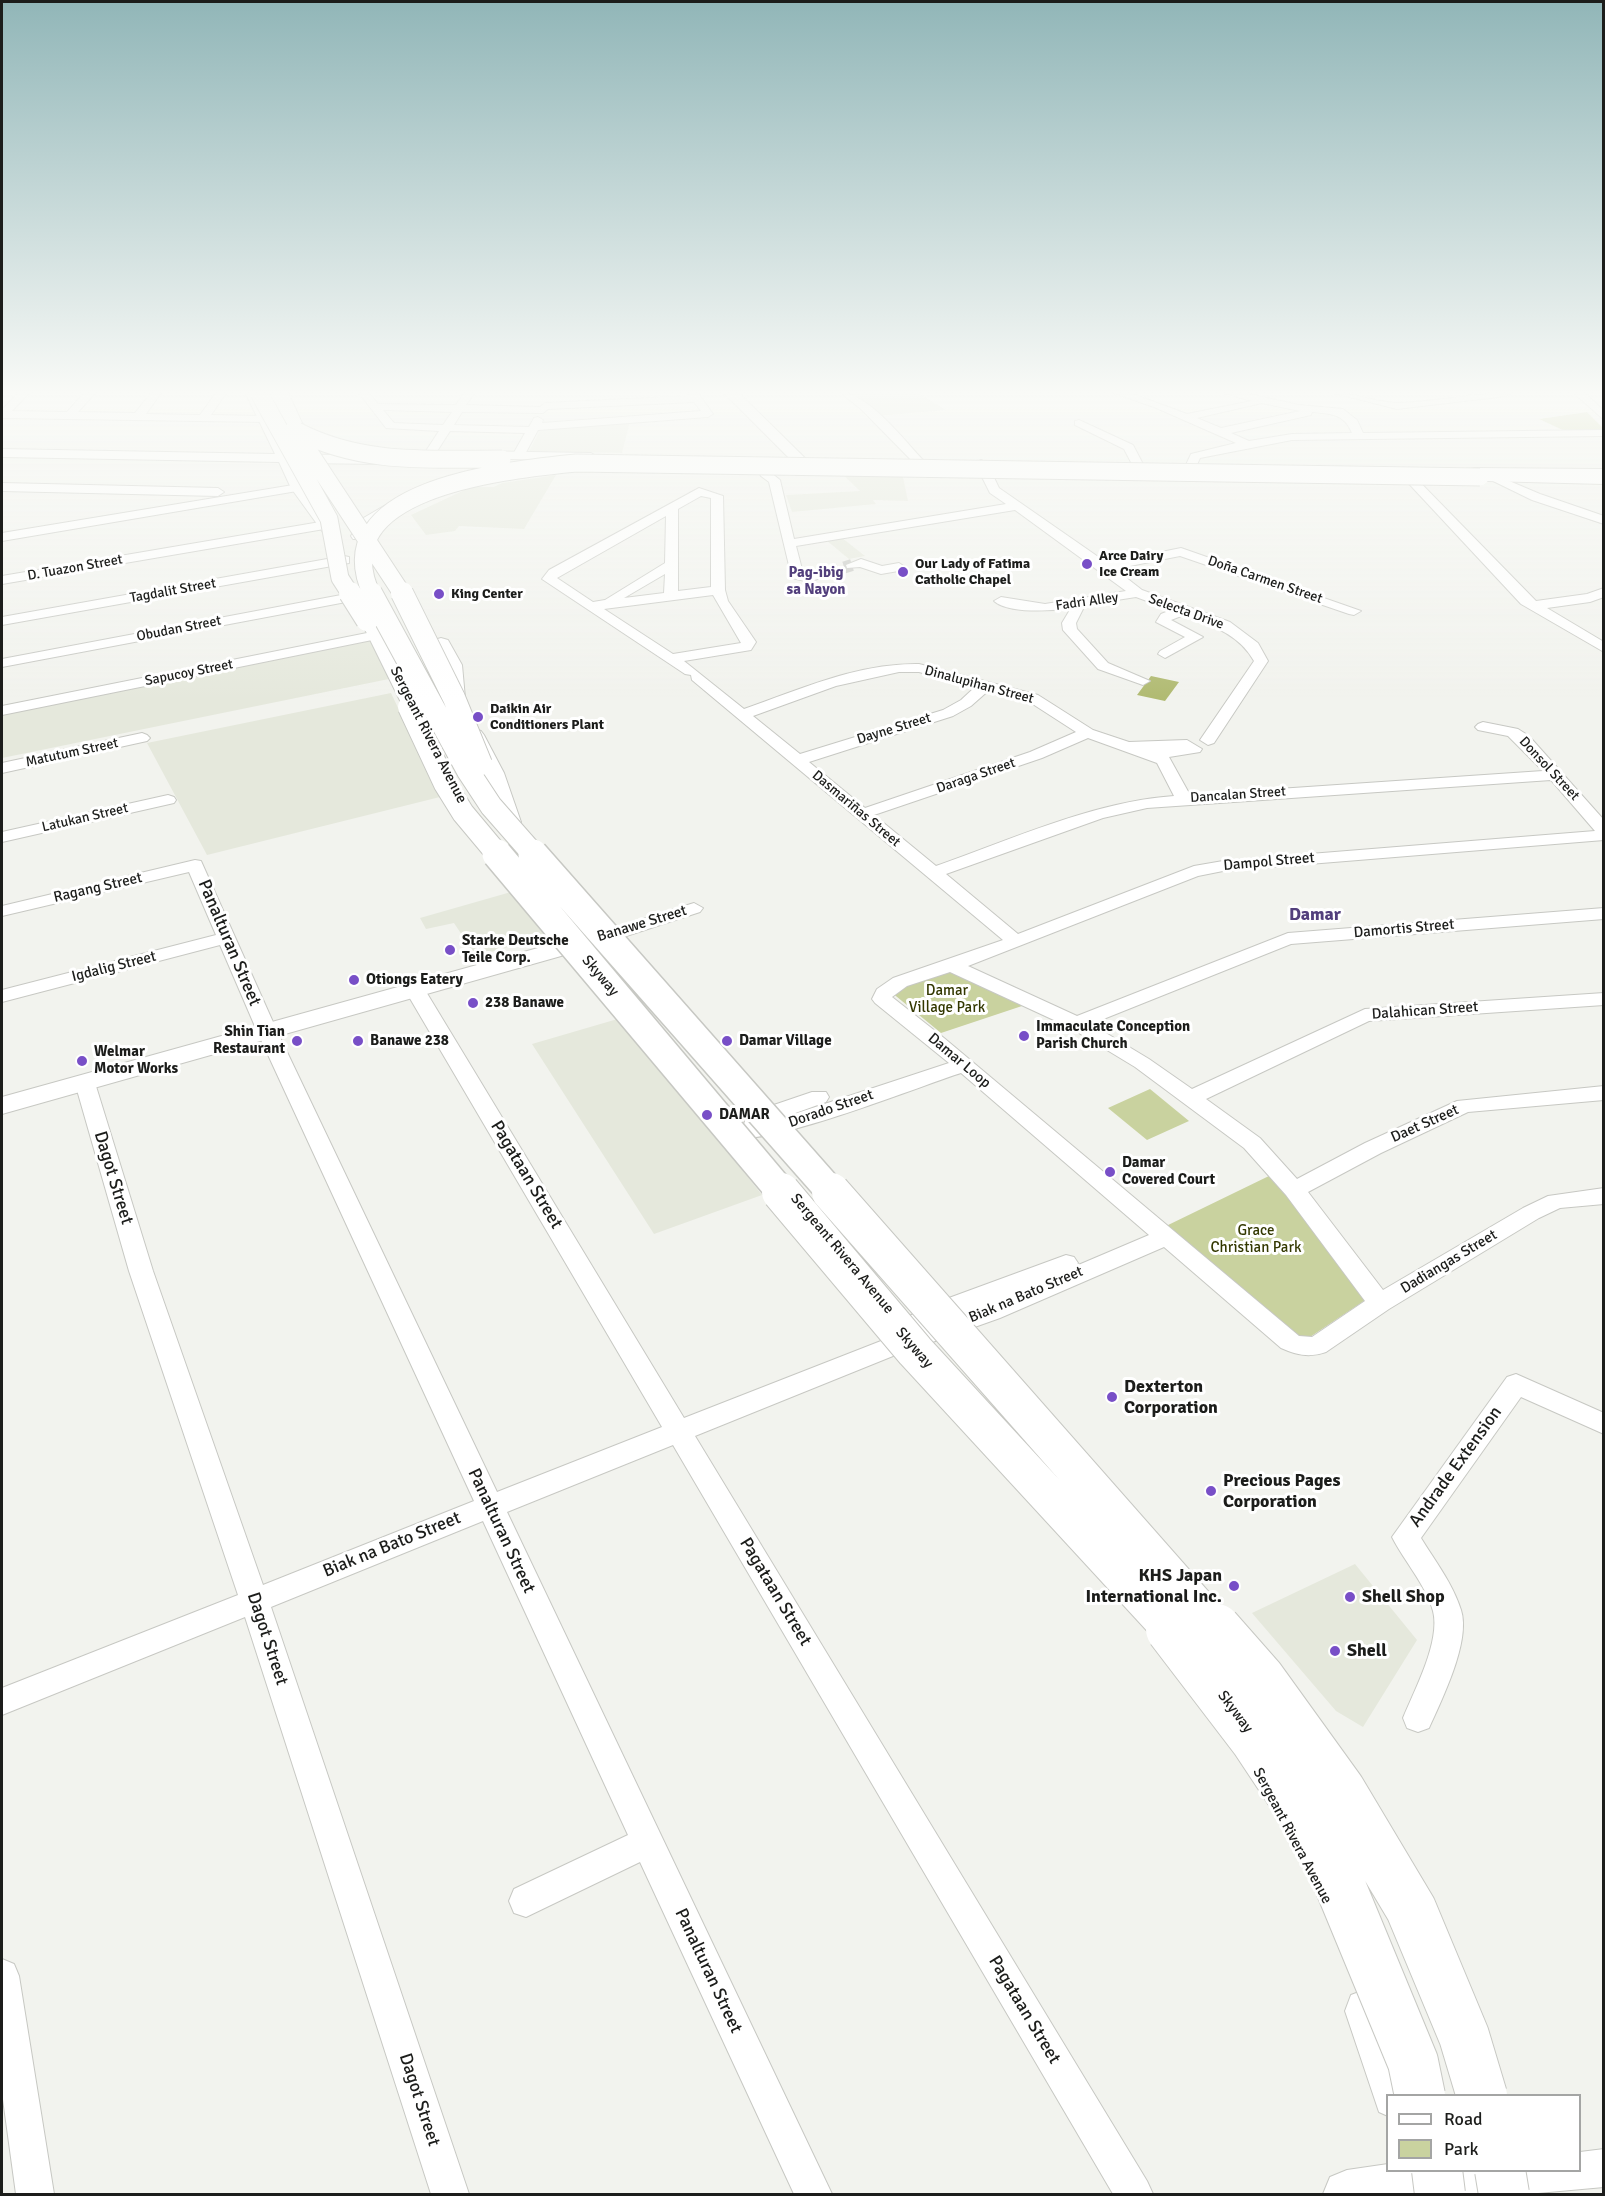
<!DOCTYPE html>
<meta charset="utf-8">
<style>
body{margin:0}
#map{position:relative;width:1605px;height:2196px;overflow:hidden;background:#f2f3ee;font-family:Signika,sans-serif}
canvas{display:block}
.frame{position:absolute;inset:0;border:3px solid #1c1d1b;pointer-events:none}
.legend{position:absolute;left:1386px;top:2094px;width:195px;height:78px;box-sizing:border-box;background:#fff;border:2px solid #a4a5a4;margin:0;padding:8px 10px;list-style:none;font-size:18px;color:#1c1d1b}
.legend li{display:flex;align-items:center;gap:12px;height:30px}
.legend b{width:30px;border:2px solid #a4a5a4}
</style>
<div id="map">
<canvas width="1605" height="2196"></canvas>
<div class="frame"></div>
<ul class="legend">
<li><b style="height:8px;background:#fff"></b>Road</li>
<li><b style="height:16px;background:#c9d29f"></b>Park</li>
</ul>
</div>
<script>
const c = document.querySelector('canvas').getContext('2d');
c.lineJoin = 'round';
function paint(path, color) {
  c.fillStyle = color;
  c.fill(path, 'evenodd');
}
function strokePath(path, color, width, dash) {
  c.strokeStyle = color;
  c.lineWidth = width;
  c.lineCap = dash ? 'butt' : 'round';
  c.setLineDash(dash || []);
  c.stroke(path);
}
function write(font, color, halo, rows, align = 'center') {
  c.font = font + ' Signika,sans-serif';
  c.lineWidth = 6;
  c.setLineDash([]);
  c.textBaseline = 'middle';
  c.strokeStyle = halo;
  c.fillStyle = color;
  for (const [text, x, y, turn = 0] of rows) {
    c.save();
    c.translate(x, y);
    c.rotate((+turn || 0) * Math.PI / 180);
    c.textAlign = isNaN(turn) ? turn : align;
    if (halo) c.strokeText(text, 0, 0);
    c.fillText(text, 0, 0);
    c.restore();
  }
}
paint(new Path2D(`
 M 850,393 L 918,393 L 946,410 L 878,416 L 873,409 Z
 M 630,422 L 622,453 L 529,451 L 541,428 Z
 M 839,471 L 902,472 L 908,501 L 873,500 L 876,504 L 792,512 L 786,495 L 860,491 Z
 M 556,475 L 524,529 L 459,526 L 455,531 L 426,535 L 411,515 L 471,487 L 494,487 L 502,483 Z
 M 841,537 L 865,556 L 849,559 L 826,540 Z
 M 373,639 L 389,679 L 2,758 L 2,714 Z
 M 391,693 L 440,797 L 207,855 L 147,743 Z
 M 511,892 L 547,936 L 476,956 L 454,923 L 426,929 L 420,918 Z
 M 621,1018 L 681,1093 L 762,1195 L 654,1234 L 532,1044 Z
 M 1355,1564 L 1417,1640 L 1363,1727 L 1336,1711 L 1252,1613 Z`), '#e5e8dc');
paint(new Path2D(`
 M 1587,412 L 1603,428 L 1603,432 L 1567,432 L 1539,419 Z
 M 943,968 L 1028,1004 L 941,1033 L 891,992 Z
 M 1150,1089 L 1189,1121 L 1147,1140 L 1108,1108 Z
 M 1271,1175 L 1367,1299 L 1310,1337 L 1294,1336 L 1164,1227 Z`), '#c9d29f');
paint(new Path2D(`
 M 1151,676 L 1179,682 L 1165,701 L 1137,695 Z`), '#b0ba71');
strokePath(new Path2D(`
 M 827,573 L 852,565`), '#c7c8c4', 12, [12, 6]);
const minor = new Path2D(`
 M 18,393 L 29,393 L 12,411 L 67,412 L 84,393 L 95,393 L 78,412 L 135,413 L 151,393 L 161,393 L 146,414 L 200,415 L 216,393 L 226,393 L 211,415 L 265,416 L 270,419 L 265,422 L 2,418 L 2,410 Z
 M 359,393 L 369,393 L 378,404 L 456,405 L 464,393 L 474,393 L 466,405 L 540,407 L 545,403 L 690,396 L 688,393 L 698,393 L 713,414 L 708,417 L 538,430 L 524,456 L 518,459 L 512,456 L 525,433 L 450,431 L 434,456 L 430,457 L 424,454 L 439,431 L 386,428 ZM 694,402 L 701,411 L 542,423 L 543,420 L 538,417 L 534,418 L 529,427 L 454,425 L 462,412 L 543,413 L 548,409 ZM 383,410 L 452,412 L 443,425 L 394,423 Z
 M 841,393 C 868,393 904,440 923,460 L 923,464 L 915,464 L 861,409 Z
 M 1114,393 L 1130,393 L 1187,414 L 1252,401 L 1224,393 L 1244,393 L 1299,405 L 1343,409 L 1357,420 L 1363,433 L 1604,430 L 1604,436 L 1292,440 L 1200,458 L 1195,469 L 1191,470 L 1185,467 L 1191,454 L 1236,443 L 1154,407 ZM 1262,403 L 1300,411 L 1221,428 L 1197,418 ZM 1312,412 C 1330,414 1344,413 1352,433 L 1292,434 L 1249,441 L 1231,433 L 1311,415 Z
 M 1334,393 C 1356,393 1377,403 1399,403 C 1436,402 1473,393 1511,393 L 1506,396 L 1397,409 Z
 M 1574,393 L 1585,393 L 1604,411 L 1604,420 Z
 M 1079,420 L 1133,445 L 1144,466 L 1142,468 L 1134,468 L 1124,449 L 1075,425 L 1075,421 Z
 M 981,460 L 987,463 L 999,488 L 1107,563 L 1181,548 L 1361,611 L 1354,615 L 1349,614 L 1180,556 L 1115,569 L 1142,590 L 1230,622 L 1258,643 L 1268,661 L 1214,743 L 1208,745 L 1200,740 L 1254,661 C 1239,634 1211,625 1184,615 L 1171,620 L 1203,637 L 1165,658 L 1158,654 L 1160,651 L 1185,637 L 1156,622 L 1161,614 L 1171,610 L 1136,597 L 1085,605 L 1076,623 L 1077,629 L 1108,663 L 1150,681 L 1143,685 L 1098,669 L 1063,630 L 1062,623 L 1071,608 C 1053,611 1008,614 994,601 L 1001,597 L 1045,604 L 1126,591 L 1015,510 L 796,546 L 803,573 L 809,574 L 827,569 L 834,573 L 809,582 L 792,578 L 769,482 L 761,476 L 756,466 L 766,464 L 770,472 L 780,480 L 794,539 L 1006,504 L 990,493 L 975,463 Z
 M 1398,468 L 1406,468 L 1536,601 L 1587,594 L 1604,588 L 1604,597 L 1590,602 L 1547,608 L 1604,642 L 1604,652 L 1521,604 L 1398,472 Z
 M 1495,475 L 1540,494 L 1604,516 L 1604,524 L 1532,500 L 1491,480 L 1489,478 Z
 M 2,483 L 218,488 L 224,492 L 218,496 L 2,491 Z
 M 299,484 L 305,488 L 303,490 L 2,541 L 2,533 Z
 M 699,488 L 723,496 L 725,590 L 728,601 L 756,642 L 751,650 L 684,661 L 744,709 C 801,689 858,663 919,664 L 1038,695 L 1093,730 L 1129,742 L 1187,740 L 1202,749 L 1200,752 L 1169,757 L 1190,795 L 1543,771 L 1508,736 L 1478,730 L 1475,727 L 1478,724 L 1483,722 L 1518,729 L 1529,736 L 1604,820 L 1604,840 L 1223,871 L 1198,876 L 968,966 L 1077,1016 L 1288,933 L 1604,908 L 1604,919 L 1291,944 L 1091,1024 L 1149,1059 L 1192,1089 L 1365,1009 L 1604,993 L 1604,1005 L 1369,1021 L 1206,1099 L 1260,1138 L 1297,1179 L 1365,1143 L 1457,1101 L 1604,1086 L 1604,1100 L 1468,1112 L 1381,1153 L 1308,1192 L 1383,1290 L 1523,1208 L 1548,1196 L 1604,1188 L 1604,1204 L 1560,1208 L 1539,1218 L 1389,1309 L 1326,1352 C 1309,1358 1297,1355 1281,1348 L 1164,1247 L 1000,1318 L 893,1356 L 695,1436 L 1147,2181 L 1153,2194 L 1113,2194 L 673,1445 L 507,1512 L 832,2194 L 794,2194 L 640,1862 L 526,1917 L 514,1913 L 509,1901 L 514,1889 L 628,1835 L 483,1521 L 271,1607 L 469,2194 L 431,2194 L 245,1617 L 2,1715 L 2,1688 L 238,1595 L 129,1271 L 75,1083 L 78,1078 L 92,1078 L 95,1083 L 153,1271 L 263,1585 L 474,1501 L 257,1031 L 220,945 L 2,1002 L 2,990 L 216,935 L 189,872 L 2,916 L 2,906 L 195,860 L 201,861 L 277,1031 L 497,1492 L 662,1427 L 405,990 L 408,986 L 415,984 L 425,990 L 684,1418 L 881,1341 L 895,1323 L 938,1302 L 1066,1255 L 1074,1257 L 1078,1263 L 1076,1266 L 1149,1235 L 961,1073 C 917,1087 769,1147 732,1137 L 729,1132 L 732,1127 L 744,1124 L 746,1118 L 762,1109 L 812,1092 L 826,1092 L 829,1097 L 826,1102 L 776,1120 L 949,1063 L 875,1003 L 872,999 L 877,989 L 893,978 L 1003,940 L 692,680 L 691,675 L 685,674 L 542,579 L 549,570 ZM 701,496 L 711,498 L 711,587 L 678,591 L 678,509 ZM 666,516 L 665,563 L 605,600 L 593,602 L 557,578 ZM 665,574 L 664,593 L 624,598 ZM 713,595 L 741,643 L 673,654 L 604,609 ZM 899,672 L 919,672 L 975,687 L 961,700 L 943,710 L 800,754 L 753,716 L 836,686 ZM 988,691 L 1028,701 L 1076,732 L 1030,752 L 865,808 L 809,762 L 953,716 L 971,706 ZM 1088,738 L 1157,763 L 1174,796 C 1092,802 1013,839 936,866 L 874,815 L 1042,758 ZM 1551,780 L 1595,831 L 1223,861 L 1194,866 L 1018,934 L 946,874 L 1103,818 L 1147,808 ZM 950,972 L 1069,1027 L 1135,1067 L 1244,1148 L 1286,1195 L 1365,1301 L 1312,1337 L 1299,1336 L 944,1038 L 892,997 L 907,986 Z
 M 326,521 L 330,522 L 330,528 L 2,584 L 2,576 Z
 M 344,556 L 349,557 L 349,563 L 2,625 L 2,617 Z
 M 861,559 L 882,566 L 899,563 L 905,567 L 904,570 L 881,574 L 860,567 L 847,568 L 846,565 Z
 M 357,592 L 364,596 L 362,599 L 2,667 L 2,659 Z
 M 377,631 L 384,635 L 382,638 L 2,715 L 2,706 Z
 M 142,733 L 147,735 L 150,738 L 147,741 L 2,773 L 2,763 Z
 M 168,795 L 174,797 L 176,800 L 174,803 L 2,842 L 2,832 Z
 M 694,903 L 703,908 L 700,912 L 611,941 L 602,935 L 604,931 Z
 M 1516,1374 L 1604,1413 L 1604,1434 L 1521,1397 L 1421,1538 C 1435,1561 1453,1584 1461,1610 C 1471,1641 1442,1699 1429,1728 L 1418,1732 L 1407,1728 L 1403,1718 C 1414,1691 1441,1641 1433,1611 C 1426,1585 1404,1561 1392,1537 L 1507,1377 Z
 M 2,1959 L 14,1964 L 19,1976 L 54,2194 L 16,2194 L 2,2092 Z
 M 1604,2149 L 1604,2187 L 1527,2194 L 1512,2189 L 1506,2176 L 1509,2170 L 1580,2170 L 1580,2152 Z`);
const major = new Path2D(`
 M 259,393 L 290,454 L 384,456 L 391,460 L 384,464 L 294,463 L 306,487 L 339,532 L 337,535 L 325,535 L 291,488 L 279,462 L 2,457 L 2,449 L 275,454 L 246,394 Z
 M 274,393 L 288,393 L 312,444 L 310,447 L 305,448 L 298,444 Z
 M 724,393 L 739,393 L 811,464 L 813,467 L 811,470 L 801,470 Z
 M 474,451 L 591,453 L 598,457 L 591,461 L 469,458 L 467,455 Z
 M 1452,473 L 1604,476 L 1604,484 L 1447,480 L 1445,477 L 1447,474 Z
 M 408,492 L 416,497 L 413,500 L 372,526 L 365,539 L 353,539 L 351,536 L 360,520 Z
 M 358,592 L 367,597 L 434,729 L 431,733 L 417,733 L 414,729 L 349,597 Z
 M 474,729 L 481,731 L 484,735 L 504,773 L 521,822 L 518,827 L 502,827 L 499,822 L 484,773 L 464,735 L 467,731 Z
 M 592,933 L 600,935 L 604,940 L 600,945 L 2,1114 L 2,1097 Z
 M 1367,1989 L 1383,1995 L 1418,2096 L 1388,2096 L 1388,2116 L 1379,2112 L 1345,2011 L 1351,1995 Z
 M 1388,2164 L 1388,2170 L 1534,2170 L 1537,2177 L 1529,2194 L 1323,2194 L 1330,2177 L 1347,2170 Z`);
const highway = new Path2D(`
 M 260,393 L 276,393 L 302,429 L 300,432 L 288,432 Z
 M 1475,468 L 1604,469 L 1604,479 L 1469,477 L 1466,473 L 1469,469 Z
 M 441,638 L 448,640 L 462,665 L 465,698 L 462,703 L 446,703 L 443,698 L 440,665 L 430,644 L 434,640 Z`);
strokePath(minor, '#c7c8c3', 2);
strokePath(major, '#c7c8c3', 2);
strokePath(highway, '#c7c8c3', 2);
paint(minor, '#fff');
paint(major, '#fff');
paint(highway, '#fff');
const highwayBridgeFar4 = new Path2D(`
 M 259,393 L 329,519 L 340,578 L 351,595
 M 294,429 L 403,595
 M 297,431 C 362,465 431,459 502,459
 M 372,595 C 321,487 510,470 576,463 L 1480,477`);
const highwayBridgeFar3 = new Path2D(`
 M 350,593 L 367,620
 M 371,593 L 468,771 L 491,806 L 535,856
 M 402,593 L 454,698 L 481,764
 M 409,707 L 445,784 L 463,813 L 499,856`);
const highwayBridgeFar2 = new Path2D(`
 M 497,854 L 782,1193
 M 533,854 L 832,1193`);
const highwayBridgeFar1 = new Path2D(`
 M 781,1192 L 915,1351 L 1172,1630
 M 831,1192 L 1217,1630`);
const highwayBridge = new Path2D(`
 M 1171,1629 L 1255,1739 L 1320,1837 L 1413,2062 L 1420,2096
 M 1216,1629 L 1260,1679 L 1340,1790 L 1411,1909 L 1464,2036 L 1482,2096
 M 1437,2170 L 1440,2194
 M 1500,2170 L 1504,2194`);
strokePath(highwayBridgeFar4, '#c7c8c3', 19, []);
strokePath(highwayBridgeFar3, '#c7c8c3', 24, []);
strokePath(highwayBridgeFar2, '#c7c8c3', 32, []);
strokePath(highwayBridgeFar1, '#c7c8c3', 40, []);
strokePath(highwayBridge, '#c7c8c3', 52, []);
strokePath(highwayBridgeFar4, '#fff', 17);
strokePath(highwayBridgeFar3, '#fff', 22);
strokePath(highwayBridgeFar2, '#fff', 29);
strokePath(highwayBridgeFar1, '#fff', 38);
strokePath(highwayBridge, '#fff', 50);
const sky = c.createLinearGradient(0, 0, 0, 701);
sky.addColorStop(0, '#91b6b8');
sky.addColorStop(0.56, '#f9faf7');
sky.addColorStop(1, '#f9faf700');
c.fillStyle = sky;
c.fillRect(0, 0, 1605, 701);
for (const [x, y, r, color] of [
 [1087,564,6,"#784fc7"],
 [903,572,6,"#784fc7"],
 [439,594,6,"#784fc7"],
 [478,717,6,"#784fc7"],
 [450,950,6,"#784fc7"],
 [354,980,6,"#784fc7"],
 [473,1003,6,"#784fc7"],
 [1024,1036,6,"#784fc7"],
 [297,1041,6,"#784fc7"],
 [358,1041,6,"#784fc7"],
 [727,1041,6,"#784fc7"],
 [82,1061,6,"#784fc7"],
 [707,1115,6,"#784fc7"],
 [1110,1172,6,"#784fc7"],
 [1112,1397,6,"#784fc7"],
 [1211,1491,6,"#784fc7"],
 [1234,1586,6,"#784fc7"],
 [1350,1597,6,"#784fc7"],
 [1335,1651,6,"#784fc7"]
]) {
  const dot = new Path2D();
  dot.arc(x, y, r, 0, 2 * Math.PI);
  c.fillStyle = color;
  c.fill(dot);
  strokePath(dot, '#fff', 2);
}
write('bold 14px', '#1c1d1b', '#fff', [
 ["Arce Dairy",1099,556],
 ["Ice Cream",1099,572],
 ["Our Lady of Fatima",915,564],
 ["Catholic Chapel",915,580],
 ["King Center",451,594],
 ["Daikin Air",490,709],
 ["Conditioners Plant",490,725]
], 'left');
write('14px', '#1c1d1b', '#fff', [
 ["D. Tuazon Street",75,568,-10],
 ["Doña Carmen Street",1265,580,19],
 ["Tagdalit Street",173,591,-10],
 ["Fadri Alley",1087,602,-8],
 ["Selecta Drive",1186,612,20],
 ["Obudan Street",179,629,-11],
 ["Sapucoy Street",189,673,-11],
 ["Dinalupihan Street",979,685,15],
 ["Dayne Street",894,729,-17],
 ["Matutum Street",72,753,-12],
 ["Donsol Street",1549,769,47],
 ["Daraga Street",976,776,-19],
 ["Dancalan Street",1238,795,-4],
 ["Dasmariñas Street",856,809,40],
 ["Latukan Street",85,818,-13]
]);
write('bold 15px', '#523f7c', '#fff', [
 ["Pag-ibig",816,573],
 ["sa Nayon",816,590]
]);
write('15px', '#1c1d1b', '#fff', [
 ["Sergeant Rivera Avenue",428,735,63],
 ["Dampol Street",1269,862,-5],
 ["Ragang Street",98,888,-13],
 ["Banawe Street",642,924,-17],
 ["Damortis Street",1404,929,-5],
 ["Igdalig Street",114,967,-14],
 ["Skyway",600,976,50],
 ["Dalahican Street",1425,1011,-4],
 ["Damar Loop",959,1061,40],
 ["Dorado Street",831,1109,-19],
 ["Daet Street",1425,1124,-24],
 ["Sergeant Rivera Avenue",842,1254,50],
 ["Dadiangas Street",1449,1262,-31],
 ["Biak na Bato Street",1026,1295,-23],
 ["Skyway",914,1348,49],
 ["Skyway",1235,1712,53],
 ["Sergeant Rivera Avenue",1292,1836,62]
]);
write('bold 15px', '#1c1d1b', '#fff', [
 ["Starke Deutsche",462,941],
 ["Teile Corp.",462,958],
 ["Otiongs Eatery",366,980],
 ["238 Banawe",485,1003],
 ["Immaculate Conception",1036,1027],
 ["Parish Church",1036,1044],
 ["Shin Tian",285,1032,"right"],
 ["Restaurant",285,1049,"right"],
 ["Banawe 238",370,1041],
 ["Damar Village",739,1041],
 ["Welmar",94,1052],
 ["Motor Works",94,1069],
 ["DAMAR",719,1115],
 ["Damar",1122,1163],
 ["Covered Court",1122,1180]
], 'left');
write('15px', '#333800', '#fff', [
 ["Damar",947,991],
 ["Village Park",947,1008],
 ["Grace",1256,1231],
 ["Christian Park",1256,1248]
]);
write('bold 18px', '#523f7c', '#fff', [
 ["Damar",1315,915]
]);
write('18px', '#1c1d1b', '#fff', [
 ["Panalturan Street",229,943,67],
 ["Pagataan Street",526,1175,59],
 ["Dagot Street",113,1178,73],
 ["Andrade Extension",1456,1467,-54],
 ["Panalturan Street",501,1531,65],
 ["Biak na Bato Street",392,1545,-22],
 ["Pagataan Street",775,1592,59],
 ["Dagot Street",267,1639,72],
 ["Panalturan Street",708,1971,65],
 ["Pagataan Street",1024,2010,59],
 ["Dagot Street",419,2100,72]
]);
write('bold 18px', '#1c1d1b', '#fff', [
 ["Dexterton",1124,1387],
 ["Corporation",1124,1408],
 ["Precious Pages",1223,1481],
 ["Corporation",1223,1502],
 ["KHS Japan",1222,1576,"right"],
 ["International Inc.",1222,1597,"right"],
 ["Shell Shop",1362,1597],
 ["Shell",1347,1651]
], 'left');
</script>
